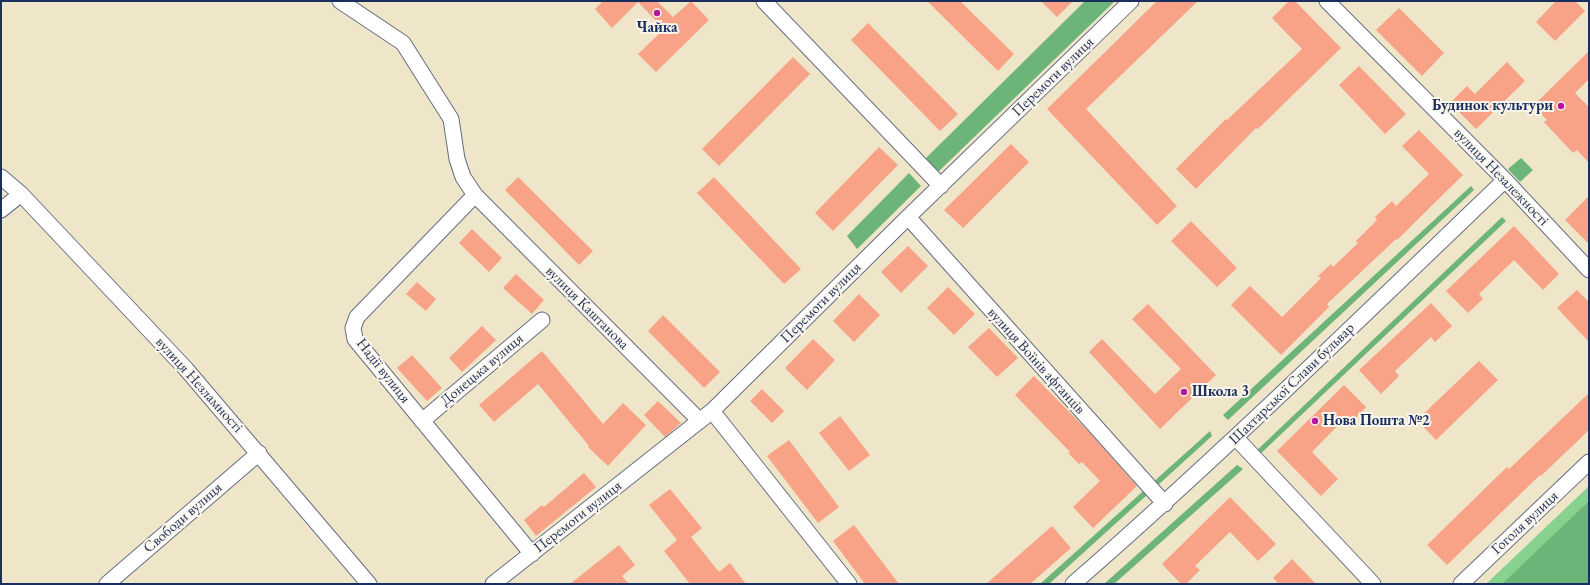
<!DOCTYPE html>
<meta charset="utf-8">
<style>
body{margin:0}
#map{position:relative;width:1590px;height:585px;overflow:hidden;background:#efe5c8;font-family:"EB Garamond",serif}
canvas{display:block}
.frame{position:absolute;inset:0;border:2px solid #1b2f5e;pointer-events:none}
</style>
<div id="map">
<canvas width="1590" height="585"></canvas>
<div class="frame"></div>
</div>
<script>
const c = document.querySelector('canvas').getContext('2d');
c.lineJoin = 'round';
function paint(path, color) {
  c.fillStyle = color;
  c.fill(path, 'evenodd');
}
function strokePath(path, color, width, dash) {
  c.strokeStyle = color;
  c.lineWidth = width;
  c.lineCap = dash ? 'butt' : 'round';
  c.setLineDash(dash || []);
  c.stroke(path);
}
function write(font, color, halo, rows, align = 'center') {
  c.font = font + ' "EB Garamond",serif';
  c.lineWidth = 4;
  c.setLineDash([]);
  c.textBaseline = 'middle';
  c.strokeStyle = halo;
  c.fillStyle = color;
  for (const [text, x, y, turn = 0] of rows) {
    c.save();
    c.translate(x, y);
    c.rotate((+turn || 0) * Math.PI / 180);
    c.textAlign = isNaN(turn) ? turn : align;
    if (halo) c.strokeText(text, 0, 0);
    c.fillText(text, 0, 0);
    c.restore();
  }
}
paint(new Path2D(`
 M 1589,486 L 1589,584 L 1486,584 Z`), '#87d28e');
paint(new Path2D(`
 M 1085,1 L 1115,1 L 937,173 L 925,159 Z
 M 1521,158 L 1533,170 L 1520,182 L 1508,169 Z
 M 909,173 L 921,186 L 857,249 L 847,236 Z
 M 1471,186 L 1474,190 L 1228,420 L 1223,415 Z
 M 1502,217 L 1506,221 L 1256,458 L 1253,454 Z
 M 1210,431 L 1212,436 L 1049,584 L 1040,584 Z
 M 1237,465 L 1243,469 L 1114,584 L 1104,584 Z
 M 1589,501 L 1589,584 L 1502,584 Z`), '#6db479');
paint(new Path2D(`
 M 603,1 L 657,1 L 673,17 L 691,1 L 709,20 L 656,72 L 638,54 L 664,29 L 638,2 L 612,28 L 595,9 Z
 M 927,1 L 960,1 L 1014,54 L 998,71 Z
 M 1041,1 L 1073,1 L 1057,17 Z
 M 1157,1 L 1198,1 L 1086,109 L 1177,206 L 1157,225 L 1047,109 Z
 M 1289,1 L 1295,1 L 1341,48 L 1258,129 L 1256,128 L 1196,189 L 1176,169 L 1226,119 L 1227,120 L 1302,49 L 1272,18 Z
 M 1556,1 L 1575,1 L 1585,11 L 1555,41 L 1536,22 Z
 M 1399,8 L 1444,53 L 1422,76 L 1376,30 Z
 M 868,23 L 958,114 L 940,131 L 851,40 Z
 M 1589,51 L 1589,79 L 1575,93 L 1589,107 L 1589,163 L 1577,150 L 1573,153 L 1544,122 L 1547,120 L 1533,106 Z
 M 793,57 L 810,74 L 719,166 L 702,149 Z
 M 1507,62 L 1525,81 L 1476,129 L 1450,103 L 1467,86 L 1475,94 Z
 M 1359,66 L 1406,114 L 1385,134 L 1339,85 Z
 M 1419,130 L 1463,175 L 1397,240 L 1396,239 L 1327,304 L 1329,307 L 1281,355 L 1231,305 L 1250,286 L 1282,317 L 1321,278 L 1318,276 L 1331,264 L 1333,267 L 1358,243 L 1356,241 L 1377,220 L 1375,217 L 1392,201 L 1396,206 L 1429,174 L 1402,146 Z
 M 1011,144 L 1029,162 L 963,228 L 944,210 Z
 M 879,147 L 898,165 L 833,231 L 815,213 Z
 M 518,177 L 593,251 L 579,265 L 505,190 Z
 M 714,177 L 801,269 L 784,284 L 697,193 Z
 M 1589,196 L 1589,244 L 1565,220 Z
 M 1191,221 L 1237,268 L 1217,287 L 1171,241 Z
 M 1514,226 L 1559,274 L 1543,290 L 1514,260 L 1479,294 L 1483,299 L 1468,313 L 1446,291 Z
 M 472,229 L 502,258 L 489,272 L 459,243 Z
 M 908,246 L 928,266 L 901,293 L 881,272 Z
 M 516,274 L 544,300 L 532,314 L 503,288 Z
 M 417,282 L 436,299 L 426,311 L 406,294 Z
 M 948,287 L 975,314 L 954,335 L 927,308 Z
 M 1577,290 L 1589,302 L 1589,342 L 1557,308 Z
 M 859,294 L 880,315 L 854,342 L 833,321 Z
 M 1431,303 L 1452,326 L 1435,342 L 1431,337 L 1395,371 L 1399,376 L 1381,394 L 1359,370 Z
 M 1148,304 L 1216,375 L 1160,429 L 1089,352 L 1102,339 L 1155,394 L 1181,369 L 1132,319 Z
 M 663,315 L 720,372 L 704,388 L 648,331 Z
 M 482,326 L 496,340 L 462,372 L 449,358 Z
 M 989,328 L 1018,358 L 997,377 L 968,347 Z
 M 813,339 L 835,360 L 807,390 L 785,368 Z
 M 542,351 L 603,424 L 623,403 L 646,425 L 608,466 L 588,447 L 589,446 L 538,384 L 494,422 L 479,405 Z
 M 412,355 L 442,388 L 427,401 L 397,368 Z
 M 1479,361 L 1498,380 L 1436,440 L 1417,420 Z
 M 1034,376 L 1090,433 L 1137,486 L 1093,528 L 1073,507 L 1100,481 L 1082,462 L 1079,464 L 1068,453 L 1070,452 L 1015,395 Z
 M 1344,385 L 1366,407 L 1351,423 L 1346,417 L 1312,452 L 1338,479 L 1321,496 L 1277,451 Z
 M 762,389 L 784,411 L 772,423 L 750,401 Z
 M 1589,393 L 1589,430 L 1541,476 L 1540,475 L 1447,565 L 1427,545 L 1507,467 L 1509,469 Z
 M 658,401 L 681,423 L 665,437 L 644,415 Z
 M 840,416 L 870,455 L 849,471 L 819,433 Z
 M 789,440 L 839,507 L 818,523 L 767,456 Z
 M 584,473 L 596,487 L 536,536 L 524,520 L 542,505 L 544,507 Z
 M 670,489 L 702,528 L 691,537 L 719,572 L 730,563 L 746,584 L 690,584 L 664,551 L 677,540 L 649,505 Z
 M 1230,497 L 1276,544 L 1258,561 L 1230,532 L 1195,566 L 1200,570 L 1186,584 L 1181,584 L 1162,564 Z
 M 854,525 L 899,584 L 865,584 L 833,541 Z
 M 1052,526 L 1071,548 L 1030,584 L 986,584 Z
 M 619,545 L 635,565 L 622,576 L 629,584 L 570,584 Z
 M 1292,559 L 1316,584 L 1279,584 L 1273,578 Z`), '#f8a388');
const minor = new Path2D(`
 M 340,1 L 403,43 L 451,119 L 457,159 L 463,177 L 475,195 L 700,421
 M 764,1 L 941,186
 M 1327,1 L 1505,180 L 1589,270
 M 1,177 L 21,194 L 186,369 L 369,584
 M 475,195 L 357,317 L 353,328 L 355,339 L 532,554
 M 1,210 L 21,194
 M 908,217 L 1165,504
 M 712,411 L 849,584
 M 422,421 L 542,320
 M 1236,438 L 1373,584
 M 107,584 L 259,453
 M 493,584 L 712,411 L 908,217 L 1131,1
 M 1073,584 C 1222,454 1363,316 1505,180
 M 1461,584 L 1589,462`);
strokePath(minor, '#656f83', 17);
strokePath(minor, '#fff', 15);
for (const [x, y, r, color] of [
 [657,13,4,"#b5179e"],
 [1561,106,4,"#b5179e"],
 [1184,392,4,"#b5179e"],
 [1315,421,4,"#b5179e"]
]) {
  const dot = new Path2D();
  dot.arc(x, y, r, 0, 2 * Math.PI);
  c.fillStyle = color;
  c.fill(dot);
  strokePath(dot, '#fbf7ec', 1.5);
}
write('bold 15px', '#1b2f5e', '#fbf7ec', [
 ["Чайка",657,28,"center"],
 ["Будинок культури",1553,106,"right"],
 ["Школа 3",1192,392],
 ["Нова Пошта №2",1323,421]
], 'left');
write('15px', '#1b2f5e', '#fbf7ec', [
 ["Перемоги вулиця",1053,77,-44],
 ["вулиця Незалежності",1501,177,46],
 ["Перемоги вулиця",821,303,-45],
 ["вулиця Каштанова",587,308,45],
 ["вулиця Воїнів афганців",1036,361,48],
 ["Донецька вулиця",482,370,-40],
 ["Надії вулиця",383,371,52],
 ["Шахтарської Слави бульвар",1292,384,-44],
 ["вулиця Незламності",199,385,48],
 ["Перемоги вулиця",578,517,-38],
 ["Свободи вулиця",183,518,-41],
 ["Гоголя вулиця",1525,523,-43]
]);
</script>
